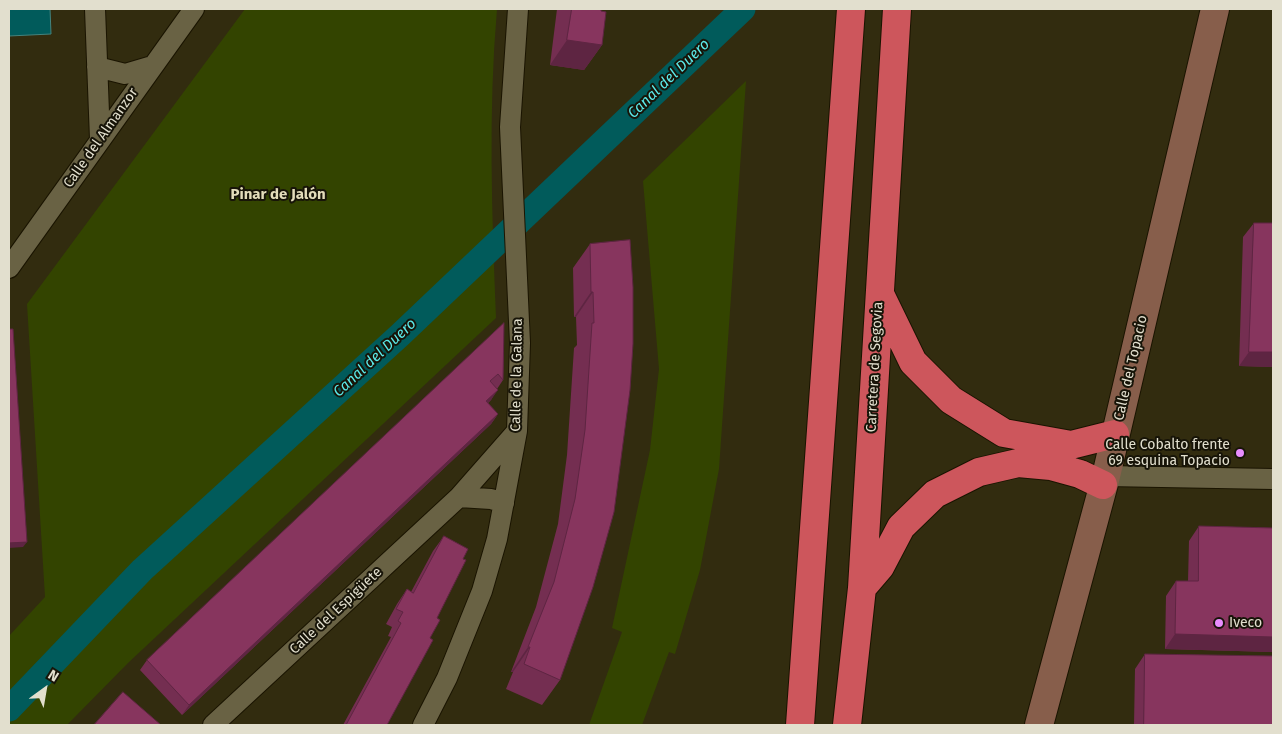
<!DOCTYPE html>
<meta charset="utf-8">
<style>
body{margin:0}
#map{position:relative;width:1282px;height:734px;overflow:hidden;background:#322c0f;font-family:"Fira Sans",sans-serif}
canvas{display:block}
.frame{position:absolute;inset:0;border:10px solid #e2dfce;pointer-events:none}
.north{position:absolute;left:20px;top:664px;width:50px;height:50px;-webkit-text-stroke:4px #171408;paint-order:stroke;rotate:32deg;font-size:14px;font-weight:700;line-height:20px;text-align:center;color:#e2dfce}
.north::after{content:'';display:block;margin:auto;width:18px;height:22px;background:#e2dfce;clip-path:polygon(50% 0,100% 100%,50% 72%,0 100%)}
</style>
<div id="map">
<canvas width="1282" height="734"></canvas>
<div class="frame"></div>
<div class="north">N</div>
</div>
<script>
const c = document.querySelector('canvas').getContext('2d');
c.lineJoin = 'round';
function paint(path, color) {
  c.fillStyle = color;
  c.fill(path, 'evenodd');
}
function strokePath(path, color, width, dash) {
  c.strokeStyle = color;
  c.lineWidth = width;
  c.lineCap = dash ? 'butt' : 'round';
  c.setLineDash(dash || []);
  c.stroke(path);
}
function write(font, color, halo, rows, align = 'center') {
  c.font = font + ' "Fira Sans",sans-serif';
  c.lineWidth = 4;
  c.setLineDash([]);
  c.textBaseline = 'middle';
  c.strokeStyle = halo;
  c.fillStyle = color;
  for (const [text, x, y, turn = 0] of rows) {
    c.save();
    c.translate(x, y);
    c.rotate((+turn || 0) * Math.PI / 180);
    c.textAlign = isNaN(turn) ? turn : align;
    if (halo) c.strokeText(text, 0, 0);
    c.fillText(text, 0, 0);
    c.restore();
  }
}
paint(new Path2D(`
 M 245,9 L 497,9 C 488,112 492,215 496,318 L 128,663 L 67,725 L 9,725 L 9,636 L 45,597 L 27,304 Z
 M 746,81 L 719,469 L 700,570 L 675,654 L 669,652 L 642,725 L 589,725 L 622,632 L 612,628 L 650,450 L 659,369 L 643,181 Z`), '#340');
const water = new Path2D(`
 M 9,9 L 50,9 L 51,34 L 9,36 Z`);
paint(water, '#015b5b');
strokePath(water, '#44837e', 1);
strokePath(new Path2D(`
 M 9,709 L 142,570 L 400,335 L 743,9`), '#015b5b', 25);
const street = new Path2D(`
 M 95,9 L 100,139
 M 97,67 L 125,74 L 152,66
 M 9,268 L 194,9
 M 1106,476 L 1273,479
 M 459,497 L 517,431
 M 213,725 L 459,497 L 491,499 L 504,503
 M 423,725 L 447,678 L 482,591 L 497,539 L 517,431 L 520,343 L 510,127 L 518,9`);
const secondary = new Path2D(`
 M 1039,725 L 1106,476 L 1215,9`);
const highway = new Path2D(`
 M 880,294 L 913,362 L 951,400 L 1004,433 L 1071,445 L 1115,434
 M 862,588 L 880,567 L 901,527 L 935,494 L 979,472 L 1018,463 L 1051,466 L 1080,474 L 1103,485
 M 800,725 L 851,9
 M 847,725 L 862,588 L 897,9`);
strokePath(street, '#1a1400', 22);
strokePath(secondary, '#1a1400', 30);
strokePath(highway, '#1a1400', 30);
strokePath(street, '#696244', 20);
strokePath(secondary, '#875e4b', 28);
strokePath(highway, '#cd565c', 28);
paint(new Path2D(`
 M 557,9 L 601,9 L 602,45 L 584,70 L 550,65 Z
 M 1254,223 L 1273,367 L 1239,366 L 1243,237 Z
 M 630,240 L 560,680 L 542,705 L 506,689 L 513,672 L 511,672 L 536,607 L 558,524 L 567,455 L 574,348 L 577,345 L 576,317 L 574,317 L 573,268 L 590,244 Z
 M 504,323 L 503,380 L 497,389 L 491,400 L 488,403 L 498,414 L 491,424 L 182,715 L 140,670 L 147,660 Z
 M 1199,526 L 1273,528 L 1273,652 L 1165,649 L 1166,596 L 1176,581 L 1188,581 L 1189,541 Z
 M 444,536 L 463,559 L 437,618 L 430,638 L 387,725 L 343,725 L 391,637 L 388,636 L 392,627 L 386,624 L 397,604 L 407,589 L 411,592 L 433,551 Z
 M 1145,654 L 1273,725 L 1134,725 L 1135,669 Z`), '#742e51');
paint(new Path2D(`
 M 567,40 L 602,45 L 584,70 L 550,65 Z
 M 591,292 L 593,292 L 576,317 L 574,317 Z
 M 1249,352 L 1273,352 L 1273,367 L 1239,366 Z
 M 498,390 L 491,400 L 479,411 L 486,401 Z
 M 498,414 L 491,424 L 182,715 L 189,705 Z
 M 27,542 L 23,547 L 9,548 L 9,543 Z
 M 1175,634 L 1273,637 L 1273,652 L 1165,649 Z
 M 528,647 L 530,647 L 513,672 L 511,672 Z`), '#5e2542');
const building = new Path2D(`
 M 572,9 L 601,9 L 601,11 L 606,12 L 602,45 L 567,40 Z
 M 1254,223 L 1273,223 L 1273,352 L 1249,352 Z
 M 630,240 L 633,287 L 633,344 L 630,390 L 614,512 L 593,587 L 560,680 L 524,664 L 530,647 L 528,647 L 554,582 L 575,499 L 585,430 L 592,323 L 594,323 L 593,292 L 591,292 L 590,244 Z
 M 504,323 L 503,380 L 498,374 L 490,381 L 498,390 L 486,401 L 498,414 L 189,705 L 147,660 Z
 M 10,329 L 13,329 L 27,542 L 9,543 L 9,330 Z
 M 1199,526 L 1273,528 L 1273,637 L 1175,634 L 1176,581 L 1198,581 Z
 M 444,536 L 468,549 L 463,559 L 466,560 L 437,618 L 440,620 L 430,638 L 433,640 L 387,725 L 346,725 L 401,623 L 398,621 L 403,612 L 396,609 L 407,589 L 413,593 Z
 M 1145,654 L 1273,656 L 1273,725 L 1144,725 Z
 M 123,692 L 161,725 L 94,725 Z`);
paint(building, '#87355e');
strokePath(building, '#5e2542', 1);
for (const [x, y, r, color] of [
 [1240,453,5,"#e98dfe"],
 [1219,623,5,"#e98dfe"]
]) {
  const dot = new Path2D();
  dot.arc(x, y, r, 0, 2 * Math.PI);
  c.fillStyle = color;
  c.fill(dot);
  strokePath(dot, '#171408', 2);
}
write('14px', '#e2dfce', '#171408', [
 ["Calle del Almanzor",101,138,-55],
 ["Carretera de Segovia",875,367,-87],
 ["Calle del Topacio",1131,368,-77],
 ["Calle de la Galana",517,375,-89],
 ["Calle del Espigüete",336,611,-43]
]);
write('14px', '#e2dfce', '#171408', [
 ["Calle Cobalto frente",1230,445],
 ["69 esquina Topacio",1230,461],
 ["Iveco",1229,623,"left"]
], 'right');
write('italic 15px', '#5be9e9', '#171408', [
 ["Canal del Duero",669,79,-44],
 ["Canal del Duero",375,358,-43]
]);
write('bold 15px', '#e3dcba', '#171408', [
 ["Pinar de Jalón",278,195]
]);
</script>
